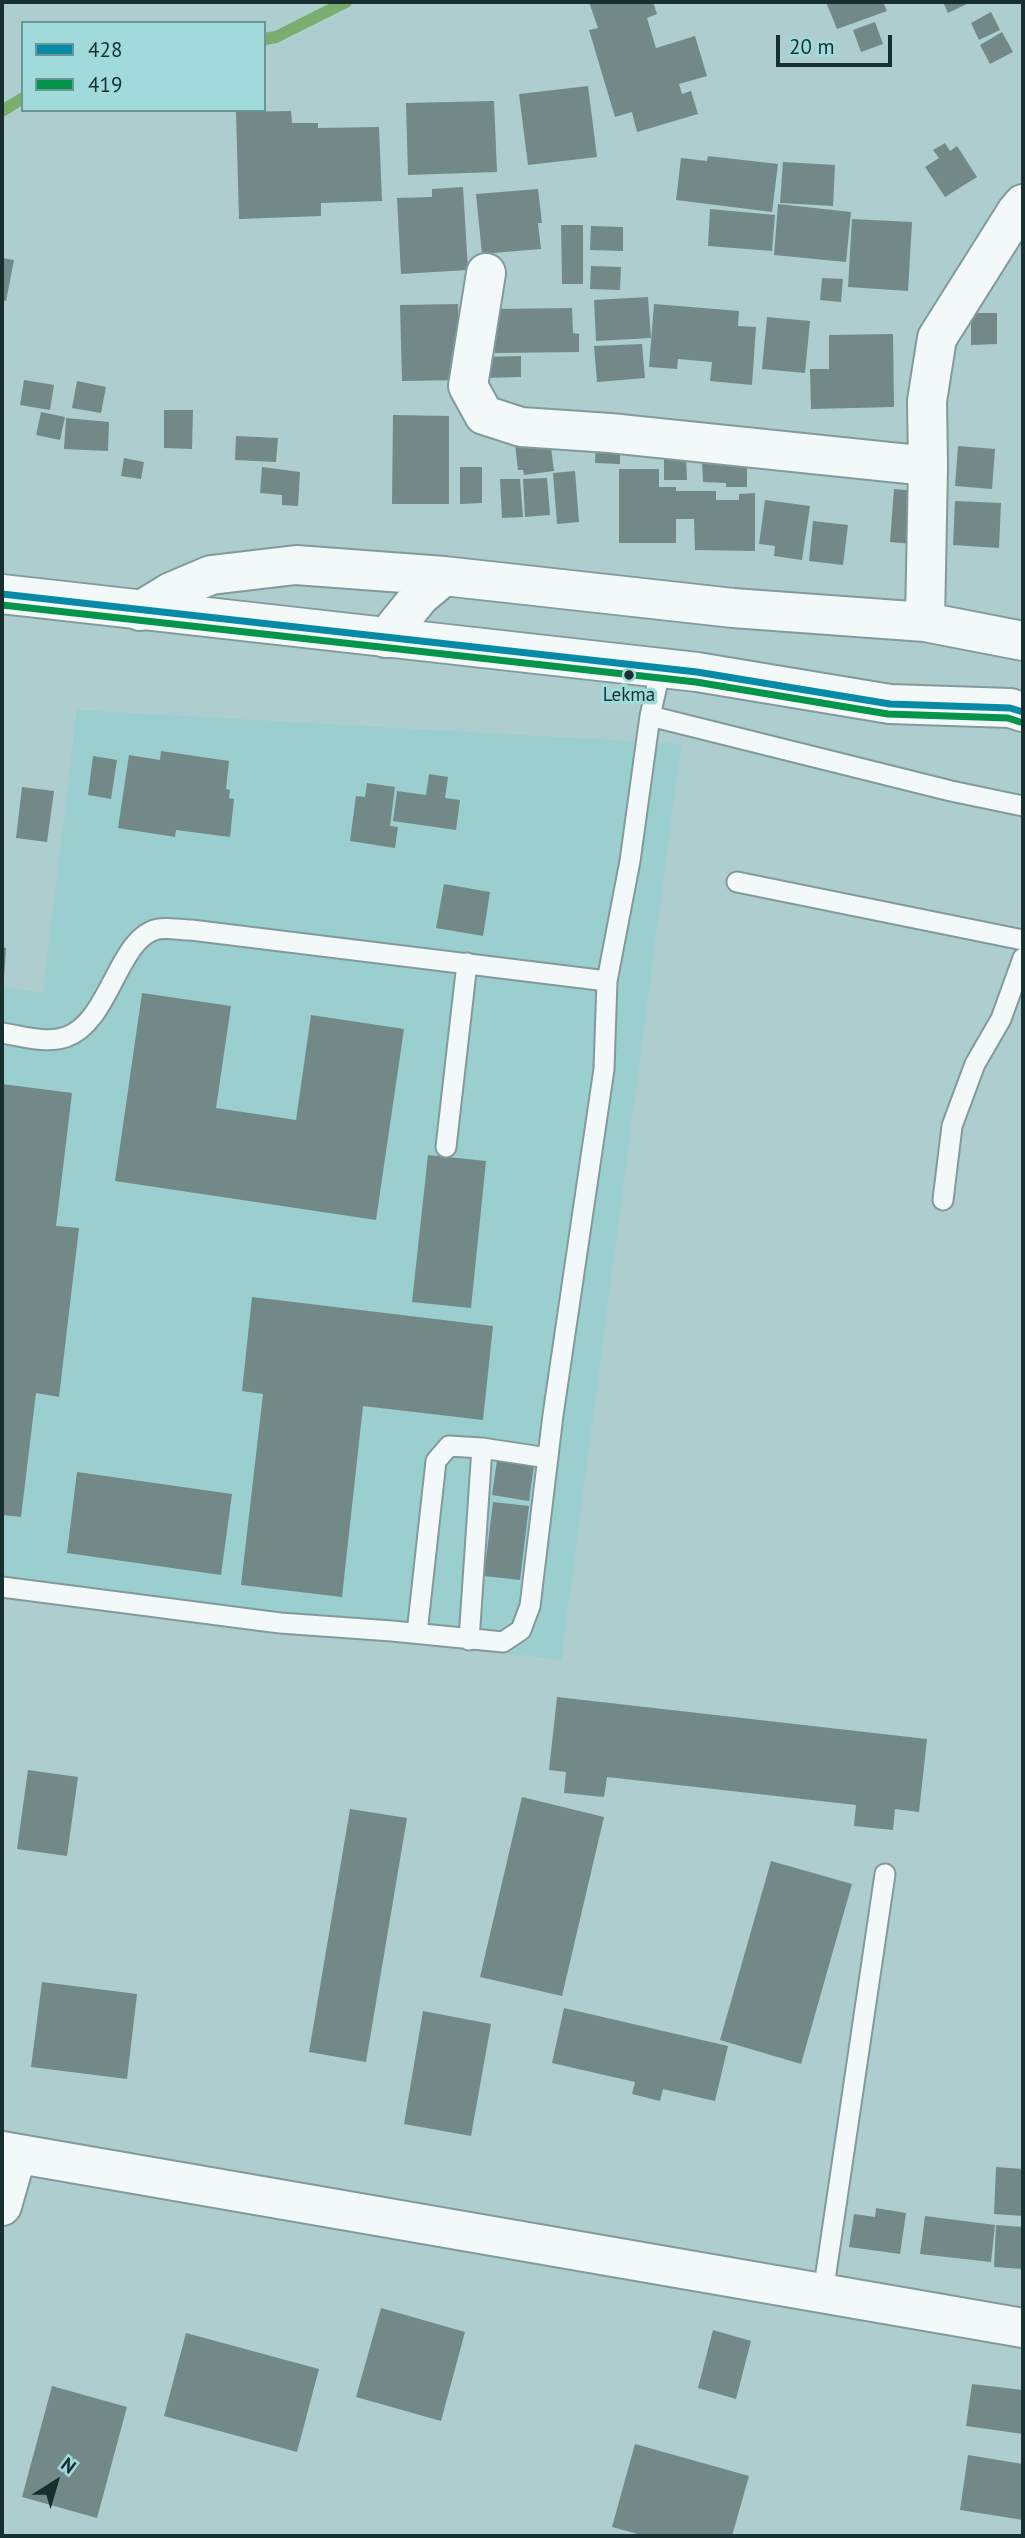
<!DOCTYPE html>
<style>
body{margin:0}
#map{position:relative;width:1025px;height:2538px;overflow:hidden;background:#aecdce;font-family:"PT Sans",sans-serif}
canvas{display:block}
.frame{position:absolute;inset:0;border:4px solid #182f2f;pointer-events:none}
.legend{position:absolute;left:21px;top:21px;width:245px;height:91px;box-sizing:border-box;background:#a1dadb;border:2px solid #6a9696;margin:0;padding:9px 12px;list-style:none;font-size:21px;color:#182f2f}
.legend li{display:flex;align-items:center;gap:14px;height:35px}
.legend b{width:35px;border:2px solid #6a9696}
.north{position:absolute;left:21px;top:2447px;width:70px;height:70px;-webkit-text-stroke:5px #a1dadb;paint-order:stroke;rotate:37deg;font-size:19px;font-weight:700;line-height:28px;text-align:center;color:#182f2f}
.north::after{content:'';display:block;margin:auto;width:24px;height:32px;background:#182f2f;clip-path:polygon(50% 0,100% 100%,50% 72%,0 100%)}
.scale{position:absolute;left:776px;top:35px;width:116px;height:32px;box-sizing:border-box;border:4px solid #182f2f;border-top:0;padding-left:9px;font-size:21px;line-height:24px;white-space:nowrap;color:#182f2f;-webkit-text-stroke:5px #a1dadb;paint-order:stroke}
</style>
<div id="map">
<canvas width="1025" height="2538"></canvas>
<div class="frame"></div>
<ul class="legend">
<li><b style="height:9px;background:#068aa6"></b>428</li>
<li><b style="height:9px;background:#04944c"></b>419</li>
</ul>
<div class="north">N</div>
<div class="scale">20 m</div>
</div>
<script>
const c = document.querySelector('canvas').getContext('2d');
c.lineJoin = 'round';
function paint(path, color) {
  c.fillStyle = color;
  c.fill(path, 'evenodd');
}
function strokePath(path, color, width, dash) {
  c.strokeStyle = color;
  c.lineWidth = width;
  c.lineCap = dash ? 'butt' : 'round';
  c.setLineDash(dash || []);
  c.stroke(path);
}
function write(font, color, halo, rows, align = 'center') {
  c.font = font + ' "PT Sans",sans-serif';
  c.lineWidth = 7;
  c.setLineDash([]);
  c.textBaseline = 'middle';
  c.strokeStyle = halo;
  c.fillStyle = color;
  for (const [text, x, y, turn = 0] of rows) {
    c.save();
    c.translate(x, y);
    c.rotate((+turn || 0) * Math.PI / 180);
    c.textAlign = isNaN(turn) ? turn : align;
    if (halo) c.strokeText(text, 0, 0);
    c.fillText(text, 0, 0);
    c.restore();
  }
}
paint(new Path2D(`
 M 77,710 L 681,744 L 561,1660 L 2,1589 L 2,987 L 43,993 Z`), '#9bcecf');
strokePath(new Path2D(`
 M 264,39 L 276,37 L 346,2
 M 2,111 L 23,98`), '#79ae6f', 12);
paint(new Path2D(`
 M 589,2 L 653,2 L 657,14 L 647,18 L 656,48 L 695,36 L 707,76 L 679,84 L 682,94 L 691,91 L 698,114 L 637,132 L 632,112 L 615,117 L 589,30 L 598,28 Z
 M 826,2 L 883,2 L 887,11 L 837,29 Z
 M 943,2 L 971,2 L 948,13 Z
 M 991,12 L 1000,30 L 979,40 L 971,23 Z
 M 875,22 L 883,44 L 861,52 L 853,30 Z
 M 1002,32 L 1013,52 L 990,64 L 980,45 Z
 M 588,86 L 597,157 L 528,165 L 519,94 Z
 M 494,101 L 497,172 L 408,175 L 406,103 Z
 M 291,111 L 292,123 L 318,123 L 318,128 L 379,127 L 382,201 L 321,203 L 321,216 L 239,219 L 236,112 Z
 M 945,143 L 950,151 L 957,146 L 977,177 L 945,197 L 925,167 L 939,158 L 933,150 Z
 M 708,156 L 778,164 L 772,212 L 676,200 L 681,158 L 707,161 Z
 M 783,162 L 835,165 L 833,206 L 780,203 Z
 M 463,187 L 468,270 L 401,274 L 397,198 L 432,197 L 432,189 Z
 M 538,189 L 542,223 L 538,223 L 541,249 L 482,254 L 476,194 Z
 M 778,204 L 851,212 L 846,262 L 774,255 Z
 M 710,209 L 775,215 L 772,251 L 708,246 Z
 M 852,219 L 912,222 L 908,291 L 848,287 Z
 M 561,225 L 583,225 L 583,284 L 562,284 Z
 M 591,226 L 623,227 L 623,251 L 590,250 Z
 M 2,258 L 14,260 L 6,301 L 2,300 Z
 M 591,266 L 621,267 L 620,290 L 590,289 Z
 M 822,278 L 843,279 L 841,302 L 820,300 Z
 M 648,297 L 651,338 L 596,341 L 594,300 Z
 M 458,304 L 460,380 L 402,381 L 400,305 Z
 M 654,304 L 739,311 L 738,326 L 756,327 L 752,385 L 710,381 L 712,362 L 678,359 L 677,369 L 649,367 Z
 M 572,308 L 573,333 L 579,334 L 579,352 L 495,353 L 495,309 Z
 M 971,313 L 997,313 L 997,344 L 971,345 Z
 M 767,317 L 810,321 L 805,373 L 762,369 Z
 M 893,334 L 894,407 L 811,409 L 810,369 L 829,369 L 829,335 Z
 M 642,344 L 645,378 L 597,382 L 594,346 Z
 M 521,356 L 521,377 L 483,378 L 483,357 Z
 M 24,380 L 54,385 L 50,410 L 20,405 Z
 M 77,381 L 106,387 L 101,413 L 72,408 Z
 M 164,410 L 193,410 L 192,449 L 164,448 Z
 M 41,412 L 65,417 L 60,440 L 36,435 Z
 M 393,415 L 449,416 L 449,504 L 392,504 Z
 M 66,418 L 109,422 L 108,451 L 64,449 Z
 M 236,436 L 278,438 L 276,462 L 235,460 Z
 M 550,440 L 554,471 L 524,475 L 523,470 L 518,470 L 515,444 Z
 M 596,445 L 620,445 L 620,464 L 595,463 Z
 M 958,446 L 995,449 L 992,489 L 955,486 Z
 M 664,454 L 686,455 L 687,480 L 664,480 Z
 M 124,458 L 144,462 L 141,479 L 121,476 Z
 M 702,462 L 747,463 L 747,487 L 726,487 L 726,483 L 703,482 Z
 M 262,467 L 300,472 L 298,506 L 282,505 L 282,495 L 260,493 Z
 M 460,467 L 482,467 L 482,503 L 460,504 Z
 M 619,469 L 659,469 L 659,487 L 676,487 L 676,491 L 716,491 L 716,500 L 739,500 L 739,494 L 755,493 L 755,551 L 695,550 L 694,519 L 676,519 L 676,543 L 619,543 Z
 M 575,471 L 579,522 L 557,524 L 553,473 Z
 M 547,478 L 550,515 L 525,517 L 523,479 Z
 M 500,479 L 520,479 L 523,517 L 502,518 Z
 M 894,489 L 917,491 L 913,544 L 890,542 Z
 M 765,500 L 810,506 L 802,560 L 774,556 L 775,546 L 759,544 Z
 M 955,501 L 1001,503 L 999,548 L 953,545 Z
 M 813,521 L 848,525 L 843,565 L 809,561 Z
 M 161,751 L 229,761 L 226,789 L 230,790 L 229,798 L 234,799 L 230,837 L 176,830 L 175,837 L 118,828 L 129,755 L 160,760 Z
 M 93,756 L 117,760 L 111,799 L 88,795 Z
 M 429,774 L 448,777 L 445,798 L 460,800 L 456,830 L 393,821 L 397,791 L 426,795 Z
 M 367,783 L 395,787 L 390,826 L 398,827 L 395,848 L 350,841 L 356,796 L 365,797 Z
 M 22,787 L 54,791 L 47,842 L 16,838 Z
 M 444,884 L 490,892 L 483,936 L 436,928 Z
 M 2,947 L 6,948 L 4,977 L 2,977 Z
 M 142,993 L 231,1006 L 216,1108 L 296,1120 L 311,1015 L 404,1029 L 376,1220 L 115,1181 Z
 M 2,1084 L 72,1093 L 56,1226 L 79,1228 L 59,1397 L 36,1393 L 21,1517 L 2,1515 Z
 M 428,1155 L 486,1161 L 471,1308 L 412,1302 Z
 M 252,1297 L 493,1326 L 483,1420 L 363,1406 L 342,1597 L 241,1585 L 263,1394 L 242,1391 Z
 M 497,1460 L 534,1465 L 529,1501 L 492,1495 Z
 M 77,1472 L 232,1494 L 221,1575 L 67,1553 Z
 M 493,1502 L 529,1506 L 520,1580 L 484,1576 Z
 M 557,1697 L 927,1739 L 919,1812 L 895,1809 L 893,1830 L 854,1826 L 856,1805 L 607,1777 L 604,1797 L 564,1793 L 566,1772 L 549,1770 Z
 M 28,1770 L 78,1777 L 67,1856 L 17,1849 Z
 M 522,1797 L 604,1817 L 562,1996 L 480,1977 Z
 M 350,1809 L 407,1818 L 366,2062 L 309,2052 Z
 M 771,1861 L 852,1884 L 801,2064 L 720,2040 Z
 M 42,1982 L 137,1994 L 127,2079 L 31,2067 Z
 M 564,2008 L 728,2046 L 715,2101 L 663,2089 L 660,2101 L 632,2094 L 635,2082 L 552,2063 Z
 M 423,2011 L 491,2024 L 471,2136 L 404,2124 Z
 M 996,2167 L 1023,2169 L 1023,2216 L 994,2214 Z
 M 876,2208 L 906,2213 L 900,2254 L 849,2247 L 854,2214 L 875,2217 Z
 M 925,2216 L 995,2225 L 991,2262 L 920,2254 Z
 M 996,2225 L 1023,2227 L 1023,2269 L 994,2267 Z
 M 381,2308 L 465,2332 L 441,2421 L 356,2397 Z
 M 713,2330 L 751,2341 L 736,2399 L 698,2388 Z
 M 186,2333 L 319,2369 L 297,2452 L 164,2416 Z
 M 972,2384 L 1023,2390 L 1023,2434 L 966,2426 Z
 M 52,2386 L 127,2407 L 97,2518 L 22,2497 Z
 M 635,2444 L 749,2476 L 732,2536 L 645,2536 L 612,2527 Z
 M 968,2455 L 1023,2464 L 1023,2520 L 960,2510 Z`), '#728988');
const lane = new Path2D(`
 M 650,716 L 951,791 L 1023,806
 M 737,882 L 1023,940
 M 2,1033 C 22,1036 46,1044 66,1037 C 110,1022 118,937 158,929 C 168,927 181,930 191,930 L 607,981
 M 446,1147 L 467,963
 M 943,1200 L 952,1126 L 975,1064 L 1001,1019 L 1023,958
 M 2,1587 L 280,1623 L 392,1631 L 503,1642 L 521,1630 L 530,1606 L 553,1415 L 604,1069 L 607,981 L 630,861 L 650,716 L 661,668
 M 417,1633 L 436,1461 L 449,1446 L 482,1448 L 548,1458
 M 469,1640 L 482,1448
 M 823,2293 L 885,1874`);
const street = new Path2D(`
 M 486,273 L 468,386 L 484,415 L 521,427 L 610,433 L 928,466
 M 140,611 L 171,592 L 211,575 L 296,565 L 444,576 L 733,608 L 925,622 L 1023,641
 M 925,622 L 928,466 L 927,401 L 937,338 L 1017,211 L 1023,204
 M 386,638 L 420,596 L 444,576
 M 2,2151 L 1023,2328
 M 2,2206 L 17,2154`);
const secondary = new Path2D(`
 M 2,594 L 697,672 L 890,704 L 1010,708 L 1023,712`);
strokePath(lane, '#829a9b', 23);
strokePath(street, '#829a9b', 42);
strokePath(secondary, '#829a9b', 42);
strokePath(lane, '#f3f8f8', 19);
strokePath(street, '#f3f8f8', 38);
strokePath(secondary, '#f3f8f8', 38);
strokePath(new Path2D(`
 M 2,594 L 697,672 L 890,704 L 1010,708 L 1023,712`), '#068aa6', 7);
strokePath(new Path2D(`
 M 2,605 L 696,682 L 888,714 L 1008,718 L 1020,722`), '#04944c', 7);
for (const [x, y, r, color] of [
 [629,675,6,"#182f2f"]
]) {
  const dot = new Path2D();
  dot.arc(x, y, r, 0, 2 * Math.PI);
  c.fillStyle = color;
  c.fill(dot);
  strokePath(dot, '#a1dadb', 2.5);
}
write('19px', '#182f2f', '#a1dadb', [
 ["Lekma",629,696]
]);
</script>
